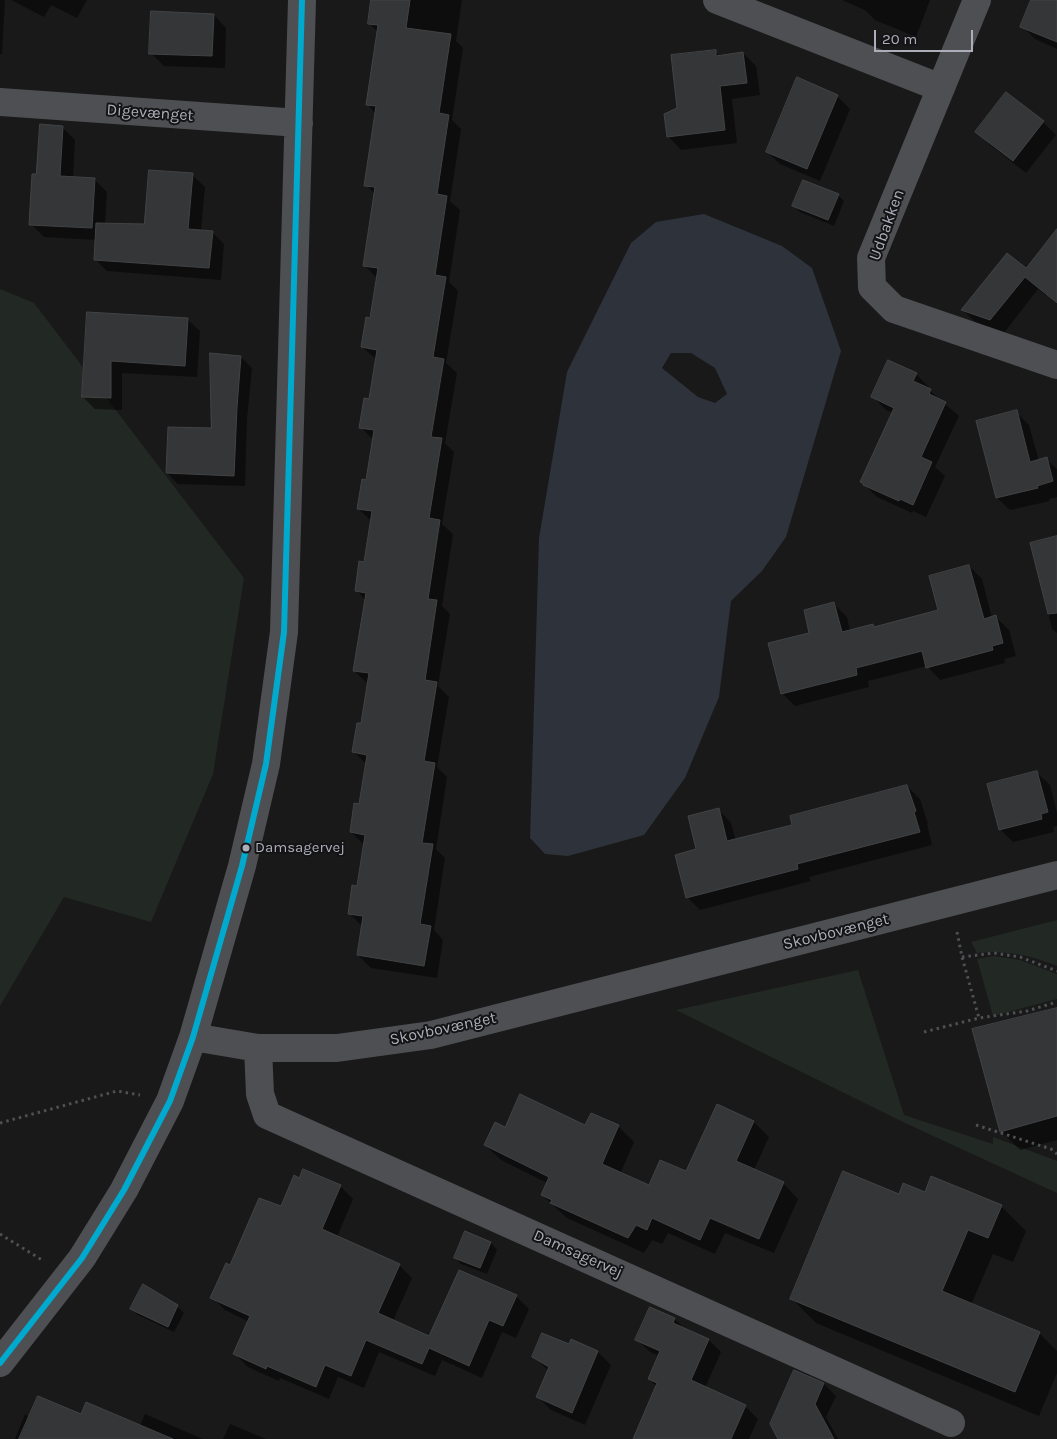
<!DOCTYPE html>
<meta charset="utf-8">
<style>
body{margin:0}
#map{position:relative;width:1057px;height:1439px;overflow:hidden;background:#191919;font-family:Karla,sans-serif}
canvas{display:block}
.scale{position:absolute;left:874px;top:30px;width:99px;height:22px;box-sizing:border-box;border:2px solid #acaeb9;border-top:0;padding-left:6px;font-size:15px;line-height:18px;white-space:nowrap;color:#acaeb9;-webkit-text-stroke:4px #141315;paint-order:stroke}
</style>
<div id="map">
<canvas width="1057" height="1439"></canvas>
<div class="scale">20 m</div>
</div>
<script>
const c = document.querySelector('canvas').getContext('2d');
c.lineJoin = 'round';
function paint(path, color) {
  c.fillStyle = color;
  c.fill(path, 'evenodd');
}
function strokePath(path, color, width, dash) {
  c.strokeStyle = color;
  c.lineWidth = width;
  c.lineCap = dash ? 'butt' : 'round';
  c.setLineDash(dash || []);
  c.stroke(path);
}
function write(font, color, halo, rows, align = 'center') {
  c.font = font + ' Karla,sans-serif';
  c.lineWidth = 4;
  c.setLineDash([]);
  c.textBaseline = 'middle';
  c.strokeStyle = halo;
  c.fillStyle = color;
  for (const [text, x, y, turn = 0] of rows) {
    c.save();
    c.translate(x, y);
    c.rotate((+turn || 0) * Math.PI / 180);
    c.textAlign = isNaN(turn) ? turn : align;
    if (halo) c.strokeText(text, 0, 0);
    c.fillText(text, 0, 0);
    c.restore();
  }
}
paint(new Path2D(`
 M 0,289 L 34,303 L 244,578 L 213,774 L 151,922 L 64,897 L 0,1006 Z
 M 1057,920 L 1057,966 C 1032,955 1004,950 977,953 L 971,942 Z
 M 994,956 L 1020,960 L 1057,974 L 1057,999 L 993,1016 L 977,959 Z
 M 858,970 L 904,1115 L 993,1144 L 993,1137 L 1057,1161 L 1057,1193 L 905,1123 L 676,1010 Z`), '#222823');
paint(new Path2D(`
 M 704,214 L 782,246 L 812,268 L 841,351 L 786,537 L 762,571 L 731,601 L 719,697 L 685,778 L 644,835 L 568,856 L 545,854 L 530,838 L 539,538 L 567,372 L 631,243 L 656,222 ZM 671,353 L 691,353 L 715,368 L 727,394 L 715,403 L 698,397 L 662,368 Z`), '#2d323b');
paint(new Path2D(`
 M 0,0 L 5,0 L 2,54 L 0,54 Z
 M 11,0 L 87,0 L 77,18 L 51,5 L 44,17 Z
 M 373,0 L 462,0 L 456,41 L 463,48 L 452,120 L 461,129 L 450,201 L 460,210 L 449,282 L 458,291 L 446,363 L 457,373 L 445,443 L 454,452 L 442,524 L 453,534 L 442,606 L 450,614 L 438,686 L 449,697 L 437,767 L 447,777 L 436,849 L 445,858 L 434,930 L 443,940 L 437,978 L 371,968 L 358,955 L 363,927 L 349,913 L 358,887 L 364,845 L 351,832 L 360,805 L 367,765 L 353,751 L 362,725 L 368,684 L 354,671 L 366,601 L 356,590 L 365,563 L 372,522 L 359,509 L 367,481 L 373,440 L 361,427 L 370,401 L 377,360 L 362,347 L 371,319 L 377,278 L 364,265 L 375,194 L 366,185 L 376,114 L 367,104 L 379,33 L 369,23 Z
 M 842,0 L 930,0 L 916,37 L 875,20 L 865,10 Z
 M 1033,0 L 1057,0 L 1057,49 L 1035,39 L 1022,26 Z
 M 214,15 L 226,28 L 225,68 L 164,66 L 151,53 Z
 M 715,52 L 720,56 L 743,53 L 756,66 L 760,95 L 732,99 L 737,143 L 681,150 L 669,137 L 678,109 Z
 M 837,96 L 850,109 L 820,181 L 780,164 L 767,152 Z
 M 1043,122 L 1056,135 L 1026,173 L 989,144 L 977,131 Z
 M 62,127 L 75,140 L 73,178 L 94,179 L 107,192 L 105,225 L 145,226 L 192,175 L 205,187 L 201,231 L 212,232 L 224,244 L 221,280 L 107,271 L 95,259 L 96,240 L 44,237 L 31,224 L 37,176 Z
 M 838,195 L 844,201 L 834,226 L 800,212 L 794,206 Z
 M 1057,241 L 1057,304 L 1038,289 L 1004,333 L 976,323 L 963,310 L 1026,270 Z
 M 88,314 L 187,319 L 200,331 L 197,377 L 122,373 L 122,410 L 95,409 L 83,397 Z
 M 241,357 L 252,368 L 247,419 L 245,486 L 178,484 L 167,473 L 212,430 Z
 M 916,374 L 929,387 L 928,389 L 959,416 L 935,467 L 945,476 L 926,517 L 913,511 L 912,513 L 877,497 L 864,484 L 893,413 L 886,410 L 873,397 Z
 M 1016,412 L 1029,425 L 1039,461 L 1046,459 L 1057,469 L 1057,497 L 1049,499 L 1050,501 L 1010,510 L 997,498 Z
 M 1057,538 L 1057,633 L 1052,629 L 1031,544 Z
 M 969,566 L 982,579 L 992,618 L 996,617 L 1009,630 L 1016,656 L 1004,659 L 1005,663 L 940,680 L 927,666 L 868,681 L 869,687 L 795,706 L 782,693 L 811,634 L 834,604 L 847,617 L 850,631 L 873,625 L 876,628 L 940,611 Z
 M 1037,773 L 1050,785 L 1057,813 L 1057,826 L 1053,827 L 1054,832 L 1013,842 L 1000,829 Z
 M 907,786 L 920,799 L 928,824 L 927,824 L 932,845 L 809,877 L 811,881 L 700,910 L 687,897 L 698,850 L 719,810 L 731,823 L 736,841 L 794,826 Z
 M 1057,1009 L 1057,1140 L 1020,1150 L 1001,1131 Z
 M 754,1122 L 769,1137 L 754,1170 L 783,1183 L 798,1199 L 774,1253 L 725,1233 L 715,1254 L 668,1233 L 662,1244 L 652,1240 L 644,1253 L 567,1218 L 542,1195 L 547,1183 L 501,1160 L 485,1145 L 506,1128 L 618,1126 L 634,1142 L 620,1174 L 650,1187 L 687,1173 Z
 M 300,1179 L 340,1186 L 353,1199 L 337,1237 L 399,1265 L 412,1278 L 393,1321 L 430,1338 L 516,1296 L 529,1309 L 516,1338 L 502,1332 L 482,1378 L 442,1360 L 435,1376 L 379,1352 L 364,1388 L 338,1377 L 329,1399 L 280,1378 L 279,1381 L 248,1367 L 235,1354 L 249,1322 L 225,1310 L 212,1297 L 231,1266 L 281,1208 Z
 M 926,1193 L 1001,1206 L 1026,1231 L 1013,1262 L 993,1254 L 971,1305 L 1039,1333 L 1057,1351 L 1057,1373 L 1039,1416 L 816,1323 L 791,1298 L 900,1196 Z
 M 466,1233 L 491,1243 L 497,1250 L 487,1274 L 461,1264 L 455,1258 Z
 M 143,1286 L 177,1306 L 184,1313 L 174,1332 L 138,1315 L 132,1309 Z
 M 651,1308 L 675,1319 L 686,1330 L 709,1340 L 721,1352 L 705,1388 L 745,1406 L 758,1419 L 749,1439 L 635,1439 L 657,1387 L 649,1379 L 659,1356 L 650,1352 L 637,1340 Z
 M 572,1341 L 598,1352 L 611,1365 L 585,1425 L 551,1410 L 538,1397 L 549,1371 L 533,1357 L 570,1346 Z
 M 795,1371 L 824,1384 L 836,1396 L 826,1417 L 838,1439 L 780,1439 Z
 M 25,1414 L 30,1417 L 82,1415 L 140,1426 L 145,1414 L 203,1439 L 15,1439 Z
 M 230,1424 L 266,1439 L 223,1439 Z`), '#0007');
const building = new Path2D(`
 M 371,0 L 410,0 L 406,28 L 451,34 L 439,113 L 449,115 L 437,194 L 447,196 L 435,275 L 446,277 L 433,357 L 444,359 L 431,437 L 442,438 L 429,518 L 440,520 L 428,599 L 437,600 L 425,680 L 437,682 L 424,761 L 435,763 L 422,843 L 433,844 L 420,924 L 431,926 L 424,966 L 357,955 L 363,916 L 348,914 L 352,885 L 357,886 L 365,835 L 350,832 L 354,803 L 359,804 L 367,755 L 352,752 L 357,723 L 361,723 L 369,673 L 353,671 L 366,593 L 355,591 L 359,561 L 364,562 L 372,511 L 357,509 L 362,479 L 366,480 L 374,430 L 359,428 L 364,398 L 369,399 L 377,350 L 361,347 L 366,317 L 370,318 L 378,268 L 363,266 L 375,187 L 364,186 L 376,106 L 366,105 L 378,25 L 368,24 Z
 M 1031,0 L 1057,0 L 1057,42 L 1020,27 Z
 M 151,11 L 214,14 L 212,56 L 149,54 Z
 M 716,50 L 716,56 L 743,52 L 747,83 L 720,86 L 725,130 L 667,137 L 664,114 L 677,108 L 671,55 Z
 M 797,77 L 838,95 L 807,169 L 766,152 Z
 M 1006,92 L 1044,121 L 1013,161 L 975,132 Z
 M 40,124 L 63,126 L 60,176 L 95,178 L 92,228 L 29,225 L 32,174 L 36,174 Z
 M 149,170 L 193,173 L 188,229 L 213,231 L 209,268 L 94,260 L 96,223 L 144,224 Z
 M 803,180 L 839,194 L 828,220 L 792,206 Z
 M 1057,229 L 1057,303 L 1025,277 L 990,320 L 961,310 L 1007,253 L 1026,268 Z
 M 87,312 L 188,318 L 185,366 L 111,361 L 111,398 L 82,397 Z
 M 210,353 L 241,356 L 237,407 L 234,476 L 166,473 L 168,427 L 211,428 Z
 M 888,360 L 917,373 L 913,381 L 931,389 L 929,394 L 946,402 L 921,457 L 932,462 L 913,505 L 900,499 L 899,501 L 863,485 L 863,483 L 860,482 L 894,408 L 871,397 Z
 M 1017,410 L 1030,462 L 1047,457 L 1053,481 L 1037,486 L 1038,488 L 996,498 L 976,421 Z
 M 1057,536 L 1057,613 L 1048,614 L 1030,543 Z
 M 969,565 L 984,619 L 996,615 L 1003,643 L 992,646 L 993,650 L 926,668 L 922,651 L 856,668 L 857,675 L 781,694 L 768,643 L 809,633 L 804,610 L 834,602 L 842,632 L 873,624 L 874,627 L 938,610 L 929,576 Z
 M 1037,771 L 1048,812 L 1041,814 L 1042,819 L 999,830 L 987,784 Z
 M 907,785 L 916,811 L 914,812 L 920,832 L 797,864 L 798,869 L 686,898 L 675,855 L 696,849 L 688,816 L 719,808 L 727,841 L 792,825 L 790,816 Z
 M 1057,1008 L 1057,1116 L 1000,1132 L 972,1029 Z
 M 520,1094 L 585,1125 L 591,1113 L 619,1125 L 602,1164 L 649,1185 L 660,1160 L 686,1171 L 717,1104 L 754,1121 L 736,1161 L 784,1182 L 759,1239 L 710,1218 L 700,1240 L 652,1218 L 647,1230 L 636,1225 L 628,1238 L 550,1203 L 552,1200 L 541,1195 L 549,1177 L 484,1145 L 495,1122 L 505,1127 Z
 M 303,1169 L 341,1185 L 322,1229 L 400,1264 L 378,1313 L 429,1336 L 459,1270 L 517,1295 L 503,1326 L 489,1320 L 469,1366 L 429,1348 L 422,1364 L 366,1340 L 351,1376 L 325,1365 L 316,1387 L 267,1366 L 266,1369 L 233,1354 L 250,1316 L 210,1298 L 226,1263 L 230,1265 L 259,1198 L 281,1206 L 294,1175 L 299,1178 Z
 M 843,1171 L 899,1194 L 903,1183 L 925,1192 L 931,1176 L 1002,1205 L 988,1238 L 968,1230 L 942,1291 L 1040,1332 L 1015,1392 L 790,1299 Z
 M 465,1231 L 491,1242 L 480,1268 L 454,1258 Z
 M 143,1284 L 178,1305 L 168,1327 L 130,1309 Z
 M 650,1307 L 675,1318 L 673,1323 L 709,1339 L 691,1380 L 746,1405 L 731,1439 L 633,1439 L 657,1383 L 648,1379 L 660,1351 L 635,1340 Z
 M 542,1333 L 569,1344 L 571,1339 L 598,1351 L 572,1413 L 536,1397 L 549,1367 L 532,1357 Z
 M 794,1370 L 824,1383 L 815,1404 L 834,1439 L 778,1439 L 770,1424 Z
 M 38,1396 L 81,1414 L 86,1402 L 173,1439 L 19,1439 Z`);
paint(building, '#353637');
strokePath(building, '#424345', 1);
strokePath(new Path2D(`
 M 957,932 L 962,957 L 979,1018
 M 962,957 L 994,953 L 1020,957 L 1057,971
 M 924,1032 L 979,1018 L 1027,1011 L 1057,1002
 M 0,1123 L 117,1091 L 140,1095
 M 976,1125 L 1051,1149 L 1057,1154
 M 0,1234 L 42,1260`), '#4f5053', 3, [2.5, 4]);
strokePath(new Path2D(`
 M 717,0 L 941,88
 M 977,0 L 871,258 L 872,287 L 894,309 L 1057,365
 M 0,102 L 299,123
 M 193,1037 L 258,1048 L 337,1048 L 431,1035 L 1057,875
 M 258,1048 L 260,1094 L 267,1115 L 951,1423
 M 0,1363 L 82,1258 L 124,1190 L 170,1101 L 193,1037 L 242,866 L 266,764 L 284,632 L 302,0`), '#4e4f52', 28);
strokePath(new Path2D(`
 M 0,1363 L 82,1258 L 124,1190 L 170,1101 L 193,1037 L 242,866 L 266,764 L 284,632 L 302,0`), '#00a9ce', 6);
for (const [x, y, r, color] of [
 [246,848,4.5,"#acaeb9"]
]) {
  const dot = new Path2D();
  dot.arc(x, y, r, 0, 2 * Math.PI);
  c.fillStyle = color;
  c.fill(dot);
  strokePath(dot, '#141315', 2);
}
write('15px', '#acaeb9', '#141315', [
 ["Damsagervej",255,848]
], 'left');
write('16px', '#acaeb9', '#141315', [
 ["Digevænget",150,113,4],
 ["Udbakken",887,225,-70],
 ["Skovbovænget",836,932,-14],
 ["Skovbovænget",443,1029,-12],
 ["Damsagervej",578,1254,24]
]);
</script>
